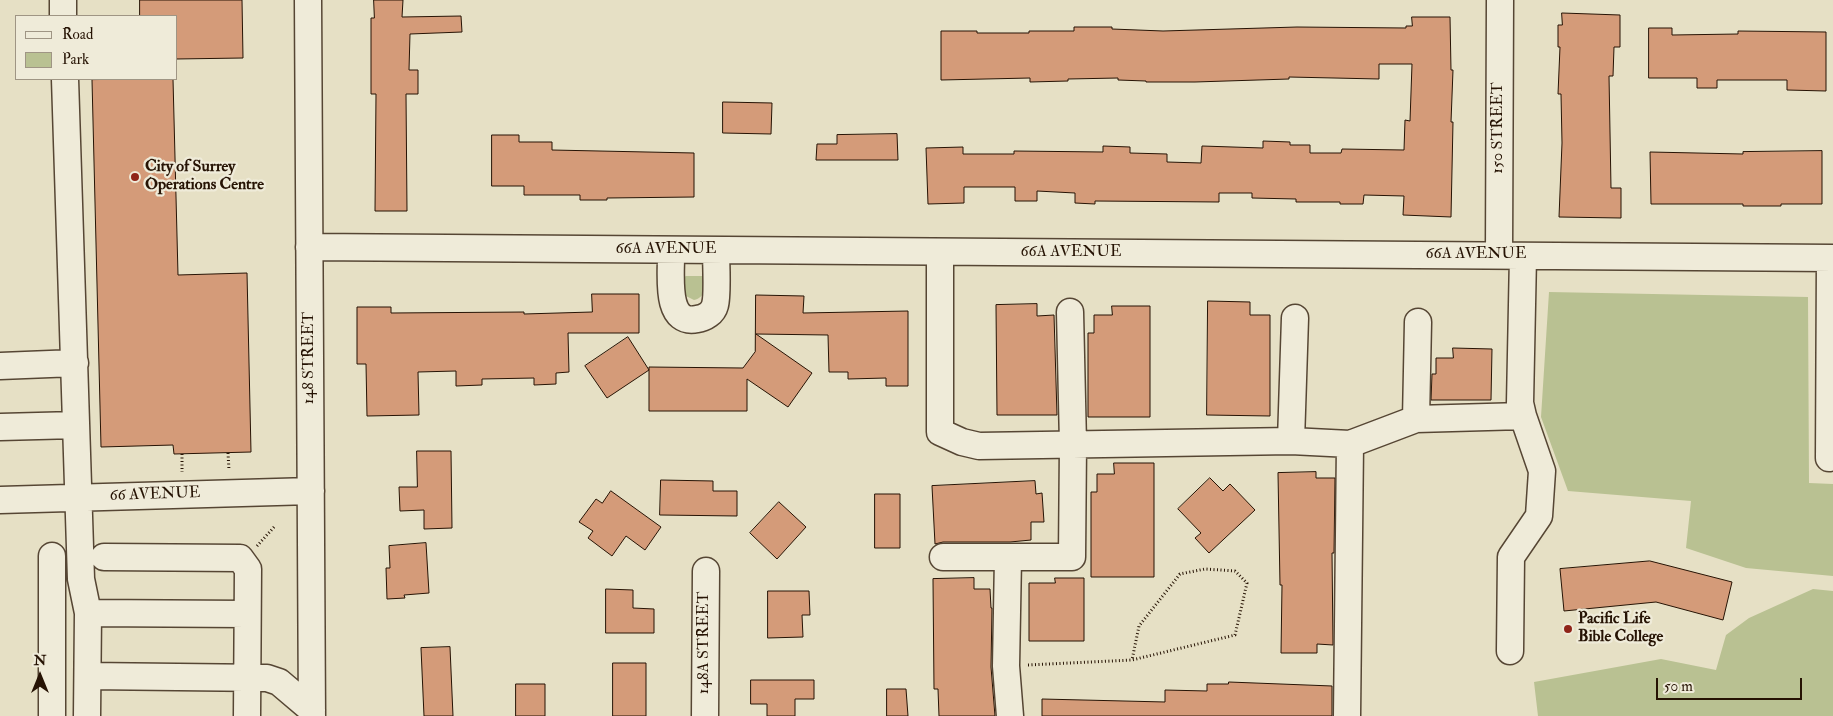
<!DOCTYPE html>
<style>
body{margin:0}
#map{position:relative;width:1833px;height:716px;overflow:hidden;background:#e6e0c5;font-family:"IM FELL Double Pica",serif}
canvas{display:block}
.legend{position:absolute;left:15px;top:15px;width:162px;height:65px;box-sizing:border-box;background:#efebd9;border:1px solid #9f9584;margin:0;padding:6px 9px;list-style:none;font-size:15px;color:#261304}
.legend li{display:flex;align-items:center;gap:10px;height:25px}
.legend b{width:25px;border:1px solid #9f9584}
.north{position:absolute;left:15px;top:651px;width:50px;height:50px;-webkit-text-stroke:4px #efebd9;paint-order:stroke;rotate:0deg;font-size:14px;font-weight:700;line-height:20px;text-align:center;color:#261304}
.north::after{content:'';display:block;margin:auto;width:18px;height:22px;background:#261304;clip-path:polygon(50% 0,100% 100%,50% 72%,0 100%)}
.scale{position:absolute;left:1656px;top:678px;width:146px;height:22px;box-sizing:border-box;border:2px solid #261304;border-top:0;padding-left:6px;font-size:15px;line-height:18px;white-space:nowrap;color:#261304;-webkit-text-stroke:4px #efebd9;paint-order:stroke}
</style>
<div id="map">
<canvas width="1833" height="716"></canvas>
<ul class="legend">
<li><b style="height:6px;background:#efebd9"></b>Road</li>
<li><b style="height:14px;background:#b9c192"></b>Park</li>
</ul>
<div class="north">N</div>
<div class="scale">50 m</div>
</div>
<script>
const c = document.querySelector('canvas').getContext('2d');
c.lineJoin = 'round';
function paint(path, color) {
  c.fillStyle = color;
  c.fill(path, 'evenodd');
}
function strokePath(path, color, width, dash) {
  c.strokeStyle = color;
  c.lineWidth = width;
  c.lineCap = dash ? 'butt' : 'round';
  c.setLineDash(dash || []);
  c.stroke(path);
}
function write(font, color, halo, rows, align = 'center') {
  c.font = font + ' "IM FELL Double Pica",serif';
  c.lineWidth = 4.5;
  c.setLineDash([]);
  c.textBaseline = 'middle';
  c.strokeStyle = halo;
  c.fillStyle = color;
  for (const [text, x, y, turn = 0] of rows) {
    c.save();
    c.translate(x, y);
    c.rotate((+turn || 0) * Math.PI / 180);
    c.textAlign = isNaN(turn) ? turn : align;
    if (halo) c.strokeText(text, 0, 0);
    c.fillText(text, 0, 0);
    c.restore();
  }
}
paint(new Path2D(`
 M 686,276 L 702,276 L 705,278 C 704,289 706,297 694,300 L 684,295 L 682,278 Z
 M 1549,292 L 1808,297 L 1809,483 L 1833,484 L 1833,576 L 1746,568 L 1686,548 L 1691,501 L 1568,491 L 1541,417 Z
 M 1813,589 L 1833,591 L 1833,716 L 1538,716 L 1534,682 L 1661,659 L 1716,670 L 1726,635 L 1749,618 Z`), '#b9c192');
const building = new Path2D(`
 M 140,0 L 242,0 L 243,58 L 176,59 L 176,16 L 140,16 Z
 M 374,0 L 403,0 L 402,17 L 461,16 L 462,32 L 410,34 L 409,70 L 418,70 L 418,94 L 406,94 L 407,211 L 375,211 L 376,94 L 371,94 L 371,18 L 374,18 Z
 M 1562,13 L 1620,15 L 1620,47 L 1614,47 L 1613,76 L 1609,76 L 1611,188 L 1621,188 L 1621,218 L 1559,217 L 1562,143 L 1561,94 L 1558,94 L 1560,47 L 1558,47 L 1558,25 L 1562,25 Z
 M 1412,17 L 1450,17 L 1451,70 L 1453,70 L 1451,122 L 1453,122 L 1451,217 L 1403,215 L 1404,196 L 1364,195 L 1363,204 L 1340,204 L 1340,202 L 1296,202 L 1296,199 L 1252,198 L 1252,193 L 1219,193 L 1219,202 L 1095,201 L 1095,204 L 1075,203 L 1075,193 L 1037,191 L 1037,201 L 1015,201 L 1015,187 L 964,187 L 964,203 L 928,204 L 926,148 L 963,147 L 963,154 L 1014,154 L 1014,151 L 1103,152 L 1103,146 L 1130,147 L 1130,153 L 1167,154 L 1167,162 L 1201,163 L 1202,146 L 1263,148 L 1263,141 L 1290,142 L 1290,145 L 1310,145 L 1310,153 L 1341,153 L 1342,149 L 1404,150 L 1405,120 L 1410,121 L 1412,64 L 1379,64 L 1379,79 L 1289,77 L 1289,79 L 1195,82 L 1146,82 L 1146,81 L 1118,80 L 1118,78 L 1068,79 L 1068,81 L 1030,82 L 1030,78 L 941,80 L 941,31 L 977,31 L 977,33 L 1029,33 L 1029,31 L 1074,31 L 1074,27 L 1112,27 L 1112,29 L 1163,31 L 1297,27 L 1406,28 L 1406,26 L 1412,26 Z
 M 1649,28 L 1672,28 L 1672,35 L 1738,34 L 1738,31 L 1826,32 L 1826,91 L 1787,90 L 1787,80 L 1717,80 L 1717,88 L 1697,88 L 1697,78 L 1649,78 Z
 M 173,79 L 178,275 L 247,273 L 251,452 L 174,454 L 173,445 L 101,447 L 92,80 Z
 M 723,102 L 772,103 L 771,134 L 723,133 Z
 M 897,134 L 898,160 L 816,160 L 817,144 L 837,144 L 837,135 Z
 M 492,135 L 519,135 L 519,142 L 552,142 L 552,150 L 694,153 L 694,197 L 607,198 L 607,200 L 580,200 L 580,195 L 524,195 L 524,186 L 492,186 Z
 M 1822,151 L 1822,204 L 1781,204 L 1781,206 L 1743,206 L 1743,204 L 1651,204 L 1650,152 L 1743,154 L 1743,152 Z
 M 592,294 L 639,294 L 639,333 L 568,333 L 569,372 L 556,373 L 556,384 L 534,385 L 534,378 L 482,379 L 482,385 L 456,386 L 456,371 L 418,372 L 419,415 L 367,416 L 366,364 L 357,364 L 357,307 L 391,307 L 391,313 L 524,312 L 524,314 L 592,312 Z
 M 756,295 L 804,296 L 803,313 L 908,311 L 908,386 L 886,386 L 886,378 L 848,379 L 848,372 L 829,372 L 828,335 L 756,334 L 812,373 L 788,407 L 747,379 L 747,411 L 649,411 L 649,367 L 743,368 L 755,352 Z
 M 1208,301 L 1250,302 L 1250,315 L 1270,315 L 1270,416 L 1207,415 Z
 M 1037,304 L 1037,316 L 1054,315 L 1057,415 L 997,415 L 996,305 Z
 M 1112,306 L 1150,306 L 1150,417 L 1088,417 L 1088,333 L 1094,333 L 1094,315 L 1112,315 Z
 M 628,337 L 649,370 L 607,398 L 585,366 Z
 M 1453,348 L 1492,349 L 1491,400 L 1431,400 L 1432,374 L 1436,374 L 1436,358 L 1453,358 Z
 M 417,451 L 451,451 L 452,528 L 424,529 L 424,510 L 400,511 L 399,487 L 417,487 Z
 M 1114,463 L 1154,463 L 1154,577 L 1091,577 L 1091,492 L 1097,492 L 1097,474 L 1114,474 Z
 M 1316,472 L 1316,478 L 1335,478 L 1334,553 L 1332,553 L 1333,645 L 1317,644 L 1317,653 L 1281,653 L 1282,585 L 1280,585 L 1278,473 Z
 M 1210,478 L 1223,491 L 1230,484 L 1255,510 L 1209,553 L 1195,538 L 1201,533 L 1178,509 Z
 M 661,480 L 713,481 L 713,491 L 737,491 L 737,516 L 660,515 Z
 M 1035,481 L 1036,494 L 1042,493 L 1044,522 L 1031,522 L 1031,540 L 1010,542 L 943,542 L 935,544 L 932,486 Z
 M 611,491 L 661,527 L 645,550 L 626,536 L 612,556 L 588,538 L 593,531 L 579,522 L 596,499 L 602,503 Z
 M 875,494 L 900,494 L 900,548 L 875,548 Z
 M 779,502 L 806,527 L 777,559 L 750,533 Z
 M 426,543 L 429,593 L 404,595 L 405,598 L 387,599 L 386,568 L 390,568 L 389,546 Z
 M 1650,561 L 1732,582 L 1723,620 L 1656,602 L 1564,611 L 1560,569 Z
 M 974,578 L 974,589 L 990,589 L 991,608 L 992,608 L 991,667 L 995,716 L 939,716 L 938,689 L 934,689 L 933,579 Z
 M 1055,578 L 1084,578 L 1084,641 L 1029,641 L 1029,583 L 1055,583 Z
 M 606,589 L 633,590 L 633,608 L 654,609 L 654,633 L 606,633 Z
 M 768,591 L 809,591 L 810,615 L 802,615 L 803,637 L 768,638 Z
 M 450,647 L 453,716 L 424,716 L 421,648 Z
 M 613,663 L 646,663 L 646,716 L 613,716 Z
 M 751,680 L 814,680 L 814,699 L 795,699 L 795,716 L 767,716 L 767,704 L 751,704 Z
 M 1229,682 L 1332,686 L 1332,716 L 1042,716 L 1042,699 L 1165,702 L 1165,690 L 1207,691 L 1207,684 L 1228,684 Z
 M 516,684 L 545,684 L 545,716 L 516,716 Z
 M 887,689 L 906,689 L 908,716 L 887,716 Z`);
paint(building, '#d49b79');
strokePath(building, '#261304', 1);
const minor = new Path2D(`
 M 63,0 L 63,16
 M 308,0 L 312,716
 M 65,79 L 81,579 L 88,613 L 87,716
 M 309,247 L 1833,258
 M 671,250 C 672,270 663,326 697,319 C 705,318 713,313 715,305 C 718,295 716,263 716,250
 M 940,252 L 940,432 L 962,442 L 979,446 L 1291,441 L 1350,444 L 1416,419 L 1523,416
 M 1499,255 L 1500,0
 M 0,366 L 75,363
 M 1416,419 L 1418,322
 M 0,427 L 76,425
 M 1291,441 L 1295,318
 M 1829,458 L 1830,258
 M 0,500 L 311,491
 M 52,556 L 52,716
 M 104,557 L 240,558 L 248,569 L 247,716
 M 943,557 L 1072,557 L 1073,444 L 1070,312
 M 1008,558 L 1006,666 L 1010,716
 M 88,613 L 247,614
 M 1510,651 L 1511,557 L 1539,516 L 1542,471 L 1523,416 L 1520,403 L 1523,256
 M 88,676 L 267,678 L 279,682 L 312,710
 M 705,716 L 706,571
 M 1347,716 L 1350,444`);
strokePath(minor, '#564634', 29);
strokePath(new Path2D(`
 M 228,453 L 229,470
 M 182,454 L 182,472
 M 257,546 L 275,526
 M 1028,665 L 1132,660 L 1235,635 L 1247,583 L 1235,571 L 1205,569 L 1180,574 L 1139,626 L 1132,660`), '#261304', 3, [1, 2.5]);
strokePath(minor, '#efebd9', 26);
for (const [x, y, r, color] of [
 [135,177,5,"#8f2418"],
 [1568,629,5,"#8f2418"]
]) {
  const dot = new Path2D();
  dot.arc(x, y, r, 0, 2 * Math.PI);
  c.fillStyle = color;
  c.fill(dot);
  strokePath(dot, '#efebd9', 2);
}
write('16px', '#261304', '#efebd9', [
 ["150 STREET",1499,128,-90],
 ["66A AVENUE",666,250],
 ["66A AVENUE",1071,253],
 ["66A AVENUE",1476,255],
 ["148 STREET",310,358,-90],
 ["66 AVENUE",155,495,-2],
 ["148A STREET",705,643,-90]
]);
write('bold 16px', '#261304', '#efebd9', [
 ["City of Surrey",145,168],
 ["Operations Centre",145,186],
 ["Pacific Life",1578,620],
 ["Bible College",1578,638]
], 'left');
</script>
